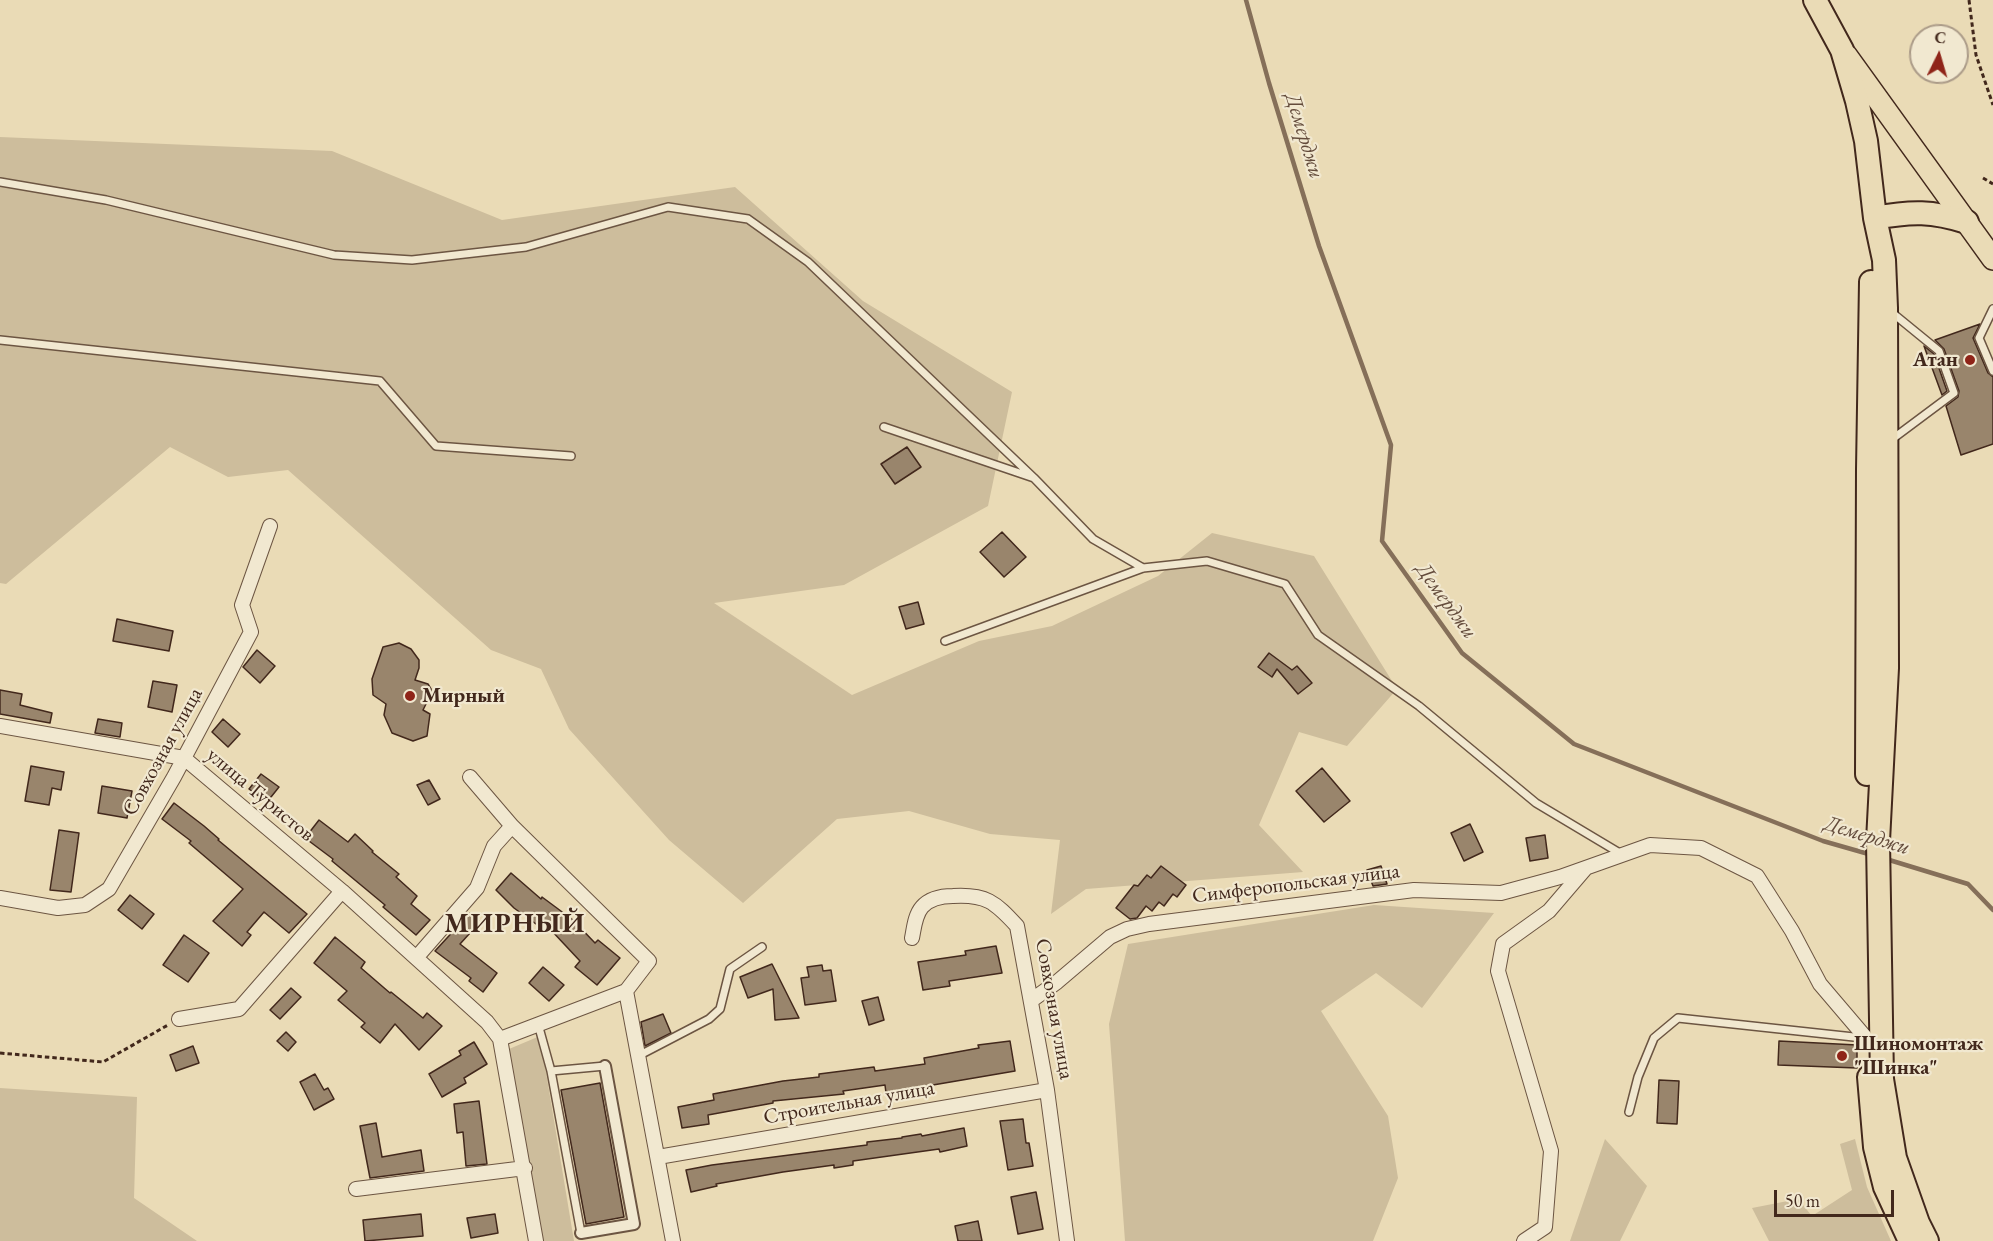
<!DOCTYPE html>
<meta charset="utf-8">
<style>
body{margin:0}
#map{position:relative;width:1993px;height:1241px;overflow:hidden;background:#eadbb6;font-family:"EB Garamond",serif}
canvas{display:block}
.north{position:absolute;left:1909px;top:24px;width:60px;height:60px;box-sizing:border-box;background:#f1e8d0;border:2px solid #ab9b88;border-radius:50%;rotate:5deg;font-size:16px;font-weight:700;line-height:24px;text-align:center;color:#42281c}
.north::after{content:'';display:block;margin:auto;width:21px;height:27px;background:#8f2418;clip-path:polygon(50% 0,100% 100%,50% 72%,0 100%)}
.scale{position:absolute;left:1774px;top:1190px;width:120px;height:27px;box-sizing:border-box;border:3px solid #42281c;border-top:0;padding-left:8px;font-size:18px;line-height:21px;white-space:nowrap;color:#42281c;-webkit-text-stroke:4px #f1e8d0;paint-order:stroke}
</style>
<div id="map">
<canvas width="1993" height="1241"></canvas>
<div class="north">С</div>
<div class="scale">50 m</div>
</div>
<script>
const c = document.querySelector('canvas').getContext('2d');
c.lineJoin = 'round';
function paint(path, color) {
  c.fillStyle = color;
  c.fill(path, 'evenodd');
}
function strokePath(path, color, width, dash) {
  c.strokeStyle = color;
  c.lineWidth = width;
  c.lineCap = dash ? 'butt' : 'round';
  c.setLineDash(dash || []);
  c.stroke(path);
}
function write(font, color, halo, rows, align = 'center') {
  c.font = font + ' "EB Garamond",serif';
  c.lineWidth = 4.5;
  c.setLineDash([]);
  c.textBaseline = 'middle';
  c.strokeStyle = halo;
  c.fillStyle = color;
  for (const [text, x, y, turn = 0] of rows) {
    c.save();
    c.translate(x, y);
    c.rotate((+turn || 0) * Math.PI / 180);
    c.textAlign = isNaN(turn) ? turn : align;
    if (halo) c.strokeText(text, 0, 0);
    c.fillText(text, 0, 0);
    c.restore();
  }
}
paint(new Path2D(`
 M 0,137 L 332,151 L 502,220 L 735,187 L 863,301 L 1012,392 L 988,506 L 844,585 L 714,603 L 852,695 L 979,641 L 1052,626 L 1158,576 L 1212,533 L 1314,556 L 1397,689 L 1347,746 L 1299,732 L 1259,825 L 1303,872 L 1086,889 L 1051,914 L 1060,840 L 990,834 L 909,811 L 837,819 L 743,903 L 669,840 L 569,729 L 541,669 L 491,650 L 288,470 L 228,477 L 170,447 L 6,584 L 0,583 Z
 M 1374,905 L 1494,913 L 1422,1008 L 1376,973 L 1321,1011 L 1388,1116 L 1398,1178 L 1373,1241 L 1125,1241 L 1109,1024 L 1128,944 Z
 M 540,1036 L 574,1241 L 540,1241 L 509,1049 Z
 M 0,1088 L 137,1097 L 134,1198 L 197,1241 L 0,1241 Z
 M 1605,1139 L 1647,1186 L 1620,1241 L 1570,1241 Z
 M 1855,1139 L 1867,1187 L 1891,1241 L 1769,1241 L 1752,1208 L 1798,1199 L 1812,1216 L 1852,1190 L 1840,1144 Z`), '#cdbd9c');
strokePath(new Path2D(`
 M 1246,0 L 1269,83 L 1319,246 L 1391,445 L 1382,541 L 1462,653 L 1574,744 L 1823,841 L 1872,855
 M 1886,859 L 1968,884 L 1993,910`), '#856f59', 4.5);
const building = new Path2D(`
 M 1980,324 L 1973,338 L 1988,373 L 1993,377 L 1993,444 L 1961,455 L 1946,406 L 1958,397 L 1959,391 L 1944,349 L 1935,340 Z
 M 1924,346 L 1934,354 L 1947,391 L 1942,395 Z
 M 907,447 L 921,467 L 895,484 L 881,464 Z
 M 1002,532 L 1026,557 L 1004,577 L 980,552 Z
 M 918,602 L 924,624 L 906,629 L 899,607 Z
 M 117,619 L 173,631 L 169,651 L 113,641 Z
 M 399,643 L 411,649 L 419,660 L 419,668 L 415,680 L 428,684 L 431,689 L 431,694 L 423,710 L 430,714 L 427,736 L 413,741 L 392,733 L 384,715 L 386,704 L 373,695 L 372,679 L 383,647 Z
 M 257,650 L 275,666 L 260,683 L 243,667 Z
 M 1269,653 L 1292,670 L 1297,666 L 1312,683 L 1298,694 L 1277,669 L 1272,677 L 1258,667 Z
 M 153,681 L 177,685 L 172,712 L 148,707 Z
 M 0,690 L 22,694 L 20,705 L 52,713 L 50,723 L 0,714 Z
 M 98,719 L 122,723 L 120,737 L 95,733 Z
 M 223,719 L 240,734 L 228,747 L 212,732 Z
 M 31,766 L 64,772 L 61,790 L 52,788 L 49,805 L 25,801 Z
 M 1322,768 L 1350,801 L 1324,822 L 1296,791 Z
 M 261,774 L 279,787 L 267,802 L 249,789 Z
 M 429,780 L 440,799 L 428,805 L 417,785 Z
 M 102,786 L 132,791 L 127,818 L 98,813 Z
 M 174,803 L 204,826 L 219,839 L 218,840 L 307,914 L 289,933 L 264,912 L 247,932 L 251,935 L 242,946 L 213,921 L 243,889 L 189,843 L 191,841 L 162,819 Z
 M 319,820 L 348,842 L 355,834 L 373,851 L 372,852 L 399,874 L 396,877 L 417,896 L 411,904 L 430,920 L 416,935 L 383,907 L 385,905 L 332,861 L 333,859 L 305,838 Z
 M 1470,824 L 1483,852 L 1464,861 L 1451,833 Z
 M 59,830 L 79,833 L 71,892 L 50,890 Z
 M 1545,835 L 1548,858 L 1530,861 L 1526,838 Z
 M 1161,866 L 1186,885 L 1177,897 L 1173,894 L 1164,906 L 1159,902 L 1152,911 L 1146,906 L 1137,918 L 1130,919 L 1116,908 L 1134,885 L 1138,886 L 1147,875 L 1151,878 Z
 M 1381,866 L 1387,884 L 1373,886 L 1367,870 Z
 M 511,873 L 541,899 L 542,897 L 573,920 L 595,943 L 598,940 L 620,958 L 597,985 L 575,967 L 580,961 L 550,929 L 547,932 L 514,908 L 496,890 Z
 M 130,895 L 154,914 L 142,929 L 118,910 Z
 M 470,913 L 480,922 L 460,944 L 497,973 L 483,992 L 469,981 L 471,978 L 435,951 Z
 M 184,935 L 209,953 L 188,982 L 163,965 Z
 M 335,937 L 365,962 L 361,968 L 390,993 L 391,992 L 423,1018 L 427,1013 L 442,1026 L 419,1050 L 395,1024 L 380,1043 L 361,1027 L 365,1023 L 338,1000 L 347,991 L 314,963 Z
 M 996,946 L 1002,973 L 949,981 L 950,986 L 923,990 L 918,962 L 966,955 L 965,951 Z
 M 772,964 L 799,1018 L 775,1020 L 773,989 L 748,998 L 740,977 Z
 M 822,965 L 823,971 L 831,970 L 836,1001 L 805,1005 L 801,978 L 809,977 L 807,967 Z
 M 543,967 L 564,985 L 549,1001 L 529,983 Z
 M 291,988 L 301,997 L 280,1019 L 270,1010 Z
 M 878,997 L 884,1020 L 869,1025 L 862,1001 Z
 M 663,1014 L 671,1033 L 645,1046 L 641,1022 Z
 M 286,1032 L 296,1042 L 288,1051 L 277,1041 Z
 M 1010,1041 L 1015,1071 L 886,1093 L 885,1085 L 843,1091 L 844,1094 L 773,1101 L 773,1103 L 708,1115 L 709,1124 L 682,1128 L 678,1107 L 714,1100 L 713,1094 L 783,1081 L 819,1077 L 819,1074 L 874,1067 L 875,1071 L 925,1064 L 924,1058 L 979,1048 L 978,1045 Z
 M 1779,1041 L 1857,1045 L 1857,1068 L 1778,1065 Z
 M 474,1042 L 487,1064 L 464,1078 L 466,1083 L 442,1097 L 429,1074 L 461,1055 L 459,1051 Z
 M 193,1046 L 199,1063 L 176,1071 L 170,1055 Z
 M 315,1074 L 324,1090 L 328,1088 L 334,1099 L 314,1110 L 300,1082 Z
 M 1659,1080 L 1679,1081 L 1677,1124 L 1657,1123 Z
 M 600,1083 L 624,1217 L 586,1224 L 561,1090 Z
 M 479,1101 L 487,1164 L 466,1166 L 463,1132 L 457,1133 L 454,1104 Z
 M 1023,1119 L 1026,1143 L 1029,1143 L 1033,1166 L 1008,1170 L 1000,1121 Z
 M 376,1123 L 382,1157 L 421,1150 L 424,1171 L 370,1178 L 360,1126 Z
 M 964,1128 L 967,1146 L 940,1152 L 939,1149 L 853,1161 L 853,1165 L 834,1168 L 834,1165 L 783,1172 L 716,1184 L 717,1186 L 691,1192 L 686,1170 L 712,1165 L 867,1145 L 867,1142 L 902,1138 L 902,1137 L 921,1134 L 922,1136 Z
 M 1036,1192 L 1043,1229 L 1018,1234 L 1011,1197 Z
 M 421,1214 L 423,1236 L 365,1241 L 363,1220 Z
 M 495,1214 L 498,1233 L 471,1238 L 467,1218 Z
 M 978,1221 L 982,1241 L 958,1241 L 955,1226 Z`);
paint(building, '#99856c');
strokePath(building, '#42281c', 1.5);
const service = new Path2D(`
 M 0,182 L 106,200 L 334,255 L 412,260 L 526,247 L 668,207 L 748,219 L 808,262 L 1034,478
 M 1993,309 L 1979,338 L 1993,371
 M 1890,311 L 1939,351 L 1954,393 L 1891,440
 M 0,340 L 380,381 L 436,446 L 571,456
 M 884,427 L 1034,478 L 1093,539 L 1143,568
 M 945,641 L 1143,568 L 1207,561 L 1285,584 L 1318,635 L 1419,706 L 1536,803 L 1623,855
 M 538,1024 L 551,1071 L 581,1233
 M 638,1056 L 709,1019 L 720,1009 L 730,969 L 762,947
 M 551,1071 L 605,1066
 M 1629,1112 L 1638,1077 L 1654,1038 L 1678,1018 L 1863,1038`);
const pedestrian = new Path2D(`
 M 581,1233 L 634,1224 L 605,1066`);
const minor = new Path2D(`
 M 0,726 L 184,758 L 342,891 L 487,1022 L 500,1039 L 536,1241
 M 470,777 L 512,826 L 649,961 L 626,991
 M 0,898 L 58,908 L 85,905 L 109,889 L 174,777 L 251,632 L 242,605 L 270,526
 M 912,938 C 914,928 915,915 922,907 C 930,898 942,896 953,896 C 986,894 995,902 1017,926 L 1047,1090 L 1067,1241
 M 416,958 L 477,888 L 494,846 L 512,826
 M 1032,1000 L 1057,982 L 1110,937 L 1127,929 L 1149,924 L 1414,890 L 1501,893 L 1560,877 L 1650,845 L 1701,848 L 1757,876 L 1792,931 L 1820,984 L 1866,1038
 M 179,1019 L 239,1009 L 342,891
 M 500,1039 L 626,991 L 673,1241
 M 658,1157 L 1047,1090
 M 356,1189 L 525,1168
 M 1524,1241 L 1545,1227 L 1551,1151 L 1498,971 L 1503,944 L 1549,911 L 1585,869`);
const primary = new Path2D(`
 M 1846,55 L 1993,259`);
const trunk = new Path2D(`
 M 1815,0 L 1842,50 L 1857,101 L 1866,141 L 1875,218 L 1884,260 L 1886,308 L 1887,668 L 1878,841 L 1882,1079 L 1895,1158 L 1918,1223 L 1927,1241
 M 1875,218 C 1912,211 1932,211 1967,222
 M 1867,774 L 1868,469 L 1871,282
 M 1869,1077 L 1875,1147 L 1885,1187 L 1910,1241`);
strokePath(service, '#6c5542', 10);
strokePath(pedestrian, '#6c5542', 14);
strokePath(minor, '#6c5542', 16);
strokePath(primary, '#42281c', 24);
strokePath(trunk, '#42281c', 26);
strokePath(new Path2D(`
 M 1969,0 L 1976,55 L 1993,105
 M 1983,178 L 1993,184
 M 0,1053 L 103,1062 L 168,1025`), '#42281c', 3, [4.5, 3]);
strokePath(service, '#f1e8d0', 7);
strokePath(pedestrian, '#f1e8d0', 10);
strokePath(minor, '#f1e8d0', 14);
strokePath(primary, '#eadbb6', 21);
strokePath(trunk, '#eadbb6', 22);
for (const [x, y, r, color] of [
 [1970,360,6,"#8f2418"],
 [410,696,6,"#8f2418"],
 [1842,1056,6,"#8f2418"]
]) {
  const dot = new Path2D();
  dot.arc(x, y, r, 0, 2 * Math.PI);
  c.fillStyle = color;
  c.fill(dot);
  strokePath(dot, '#f1e8d0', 2);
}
write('bold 21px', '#42281c', '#f1e8d0', [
 ["Атан",1958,360,"right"],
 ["Мирный",422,696],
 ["Шиномонтаж",1854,1044],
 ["\"Шинка\"",1854,1068]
], 'left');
write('21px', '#42281c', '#f1e8d0', [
 ["Совхозная улица",163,752,-61],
 ["улица Туристов",260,795,40],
 ["Симферопольская улица",1296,884,-7],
 ["Совхозная улица",1054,1009,80],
 ["Строительная улица",849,1103,-10]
]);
write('italic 22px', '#634b3b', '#f1e8d0', [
 ["Демерджи",1304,136,73],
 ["Демерджи",1446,601,54],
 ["Демерджи",1867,836,17]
]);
c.letterSpacing = '1.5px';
write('bold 27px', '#42281c', '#f1e8d0', [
 ["МИРНЫЙ",515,925]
]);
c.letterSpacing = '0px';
</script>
